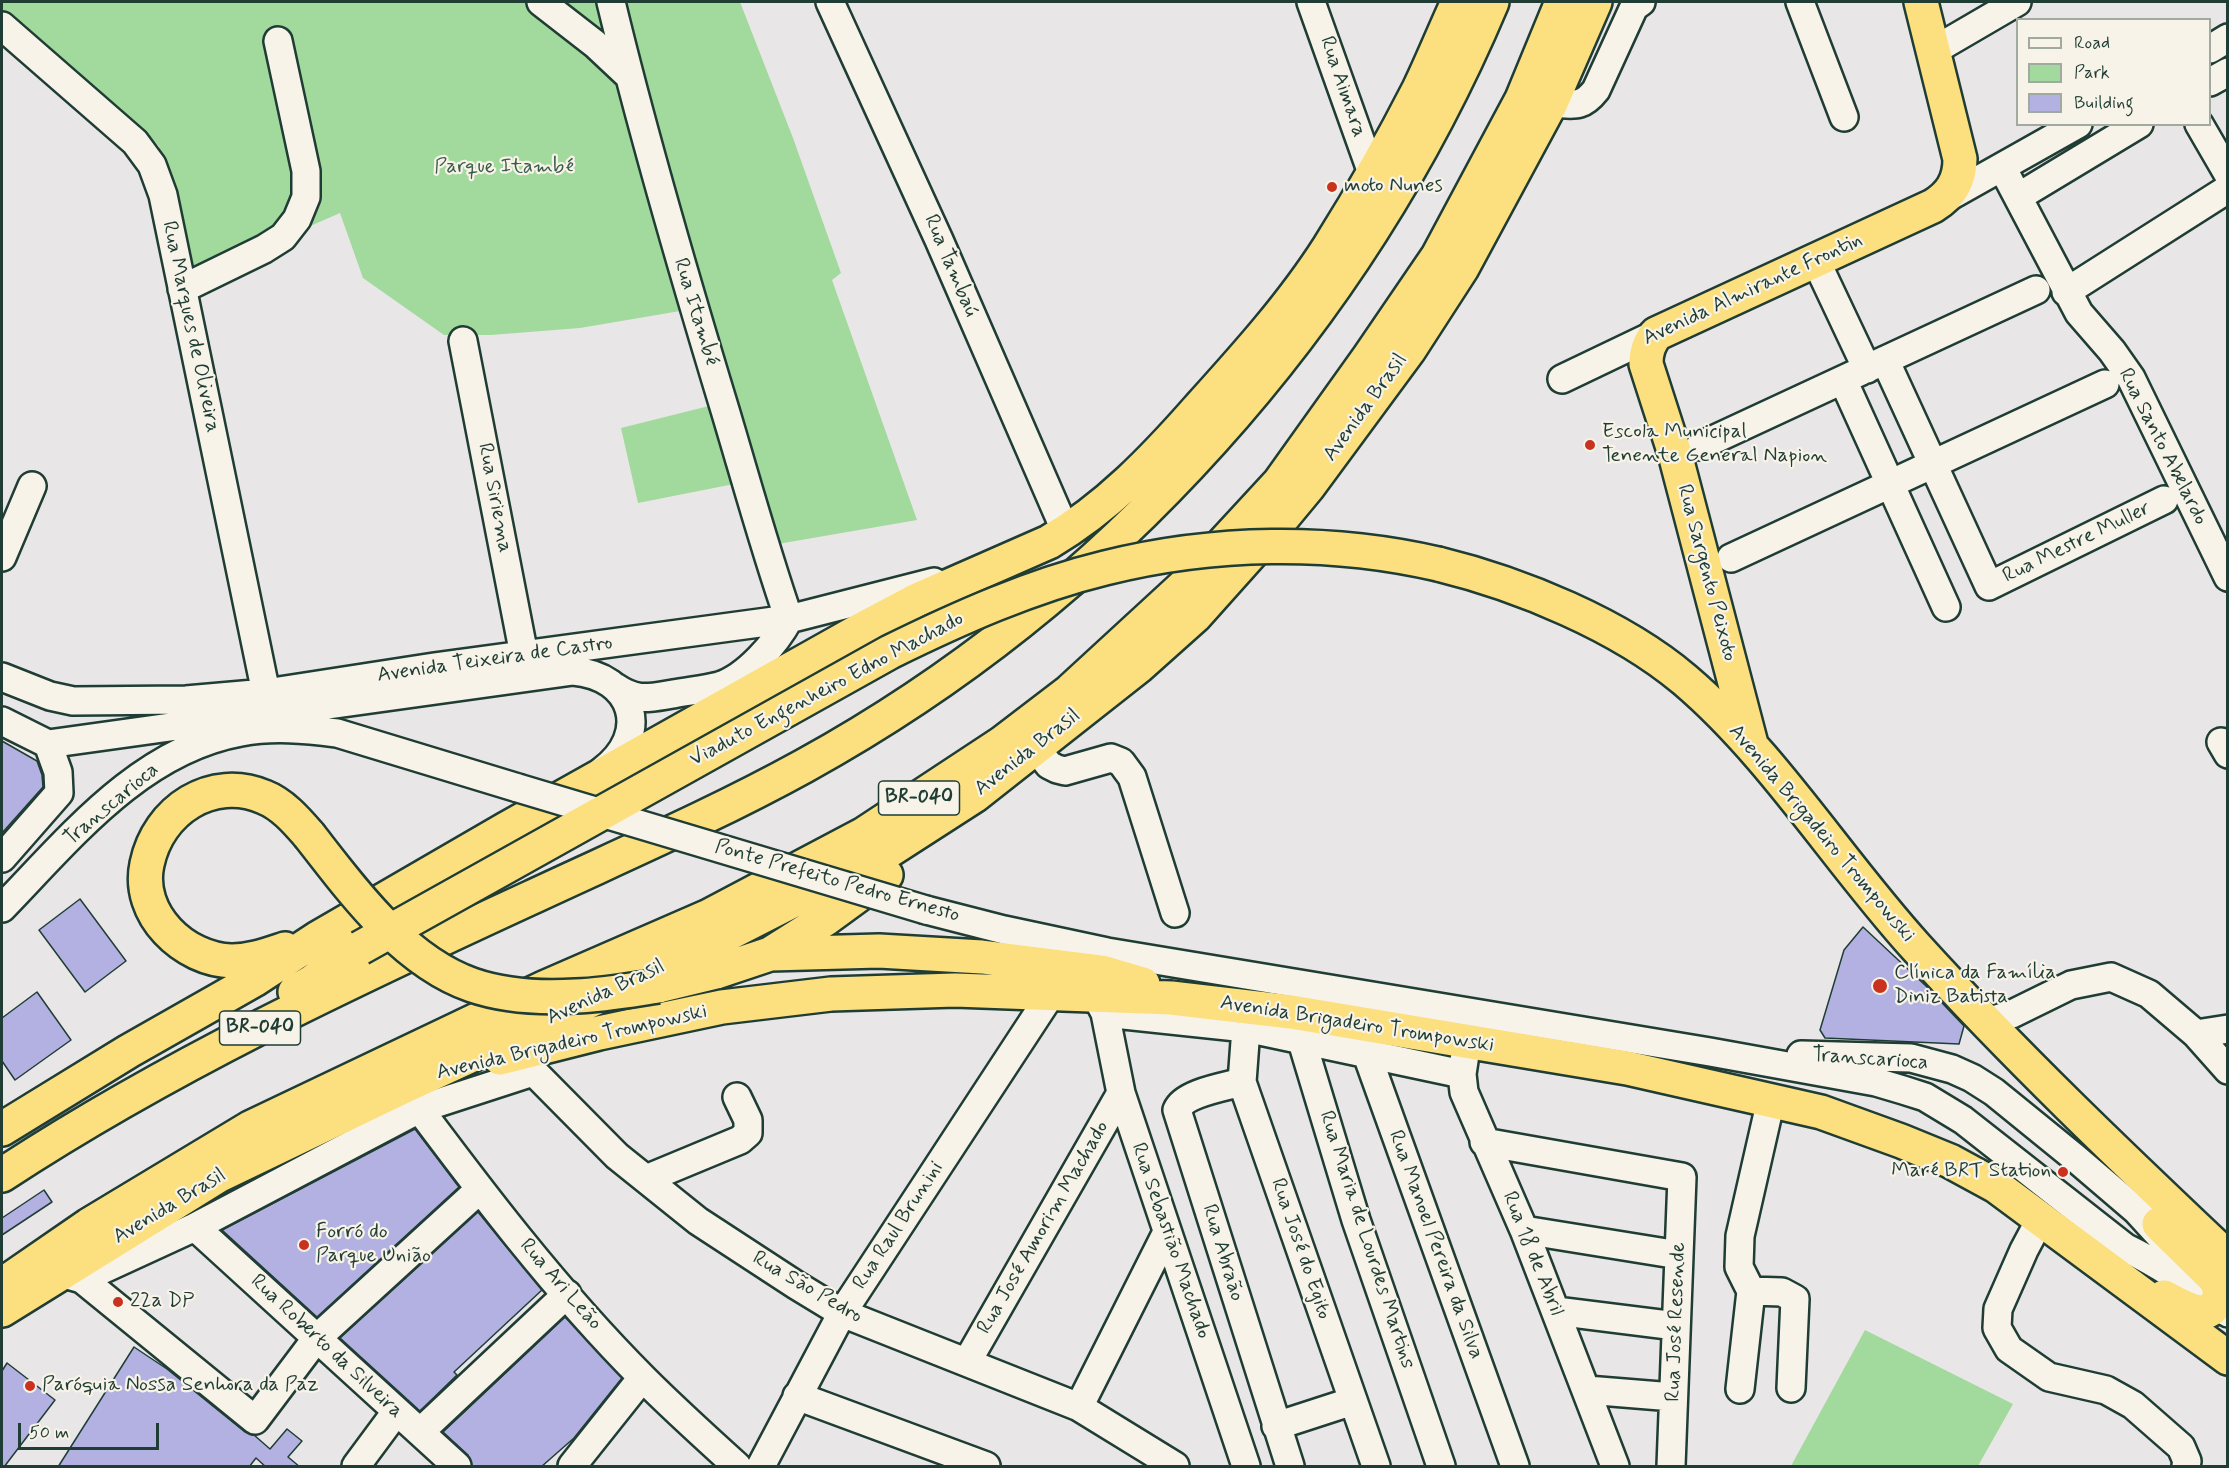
<!DOCTYPE html>
<meta charset="utf-8">
<style>
body{margin:0}
#map{position:relative;width:2229px;height:1468px;overflow:hidden;background:#e9e6e7;font-family:Mynerve,sans-serif}
canvas{display:block}
.frame{position:absolute;inset:0;border:3px solid #1f3d34;pointer-events:none}
.legend{position:absolute;left:2016px;top:18px;width:195px;height:108px;box-sizing:border-box;background:#f7f3e8;border:2px solid #a1aaa0;margin:0;padding:8px 10px;list-style:none;font-size:18px;color:#1f3d34}
.legend li{display:flex;align-items:center;gap:12px;height:30px}
.legend b{width:30px;border:2px solid #a1aaa0}
.scale{position:absolute;left:18px;top:1423px;width:141px;height:27px;box-sizing:border-box;border:3px solid #1f3d34;border-top:0;padding-left:8px;font-size:18px;line-height:21px;white-space:nowrap;color:#1f3d34;-webkit-text-stroke:4px #f7f3e8;paint-order:stroke}
</style>
<div id="map">
<canvas width="2229" height="1468"></canvas>
<div class="frame"></div>
<ul class="legend">
<li><b style="height:8px;background:#f7f3e8"></b>Road</li>
<li><b style="height:16px;background:#a2d99d"></b>Park</li>
<li><b style="height:16px;background:#b2b1e2"></b>Building</li>
</ul>
<div class="scale">50 m</div>
</div>
<script>
const c = document.querySelector('canvas').getContext('2d');
c.lineJoin = 'round';
function paint(path, color) {
  c.fillStyle = color;
  c.fill(path, 'evenodd');
}
function strokePath(path, color, width, dash) {
  c.strokeStyle = color;
  c.lineWidth = width;
  c.lineCap = dash ? 'butt' : 'round';
  c.setLineDash(dash || []);
  c.stroke(path);
}
function write(font, color, halo, rows, align = 'center') {
  c.font = font + ' Mynerve,sans-serif';
  c.lineWidth = 4.5;
  c.setLineDash([]);
  c.textBaseline = 'middle';
  c.strokeStyle = halo;
  c.fillStyle = color;
  for (const [text, x, y, turn = 0] of rows) {
    c.save();
    c.translate(x, y);
    c.rotate((+turn || 0) * Math.PI / 180);
    c.textAlign = isNaN(turn) ? turn : align;
    if (halo) c.strokeText(text, 0, 0);
    c.fillText(text, 0, 0);
    c.restore();
  }
}
paint(new Path2D(`
 M 2,2 L 740,2 L 793,138 L 841,273 L 832,280 L 917,520 L 772,545 L 744,482 L 638,503 L 621,428 L 713,405 L 686,310 L 580,328 L 491,335 L 444,335 L 363,278 L 340,213 L 190,279 L 159,146 L 2,9 Z
 M 1865,1330 L 2013,1404 L 1978,1466 L 1791,1466 Z`), '#a2d99d');
const building = new Path2D(`
 M 2,741 L 37,761 L 42,775 L 43,787 L 2,833 Z
 M 80,899 L 126,961 L 85,992 L 39,930 Z
 M 1863,927 L 1926,986 L 1964,1026 L 1959,1044 L 1825,1038 L 1820,1030 L 1844,950 Z
 M 37,992 L 71,1040 L 15,1080 L 2,1061 L 2,1018 Z
 M 415,1129 L 459,1187 L 317,1317 L 222,1230 Z
 M 44,1190 L 52,1202 L 2,1235 L 2,1218 Z
 M 478,1212 L 542,1290 L 454,1372 L 457,1375 L 420,1411 L 340,1338 Z
 M 565,1317 L 622,1378 L 574,1438 L 541,1467 L 472,1467 L 468,1455 L 443,1432 Z
 M 134,1347 L 167,1369 L 245,1432 L 254,1435 L 270,1449 L 287,1429 L 302,1441 L 288,1457 L 300,1467 L 266,1467 L 256,1458 L 249,1467 L 58,1467 Z
 M 7,1363 L 55,1400 L 4,1467 L 2,1467 L 2,1371 Z`);
paint(building, '#b2b1e2');
strokePath(building, '#1f3d34', 1.5);
const minor = new Path2D(`
 M 541,2 L 595,44 L 628,75
 M 611,2 C 644,139 684,275 725,410 C 746,480 765,550 789,619 C 776,643 746,678 719,686 C 704,690 688,691 673,694 C 648,698 637,702 615,687
 M 830,2 L 939,240 L 1066,532
 M 1311,2 L 1372,173
 M 1800,2 L 1844,117
 M 2,26 L 135,142 L 152,165 L 163,195 L 266,693
 M 2210,49 L 2228,38
 M 1933,51 L 2017,2
 M 2210,82 L 2228,72
 M 1551,103 C 1573,104 1581,109 1596,90 L 1634,7 L 1641,2
 M 2199,124 L 2228,174
 M 2002,167 L 2079,313 L 2112,351 L 2131,378 L 2228,577
 M 2018,197 L 2139,124
 M 1943,200 L 2078,124
 M 1816,261 L 1867,369
 M 182,289 L 264,249 L 283,237 L 297,219 L 306,197 L 306,171 L 278,41
 M 2066,292 L 2228,189
 M 463,341 L 524,655
 M 1885,360 L 1989,586 L 2164,500
 M 1562,379 L 1656,334
 M 1843,380 L 1946,607
 M 1700,446 L 2036,290
 M 2,557 L 32,486
 M 1731,558 L 2105,384
 M 2,677 L 50,696 L 73,701 L 186,700 L 266,693 L 434,667 L 789,619 L 934,582
 M 2,721 L 48,744 L 573,671 C 634,676 652,734 602,771
 M 2221,742 L 2228,754
 M 1036,748 L 1049,765 L 1057,769 L 1065,771 L 1111,758 L 1121,762 L 1132,777 L 1175,913
 M 2,858 L 59,793 L 58,772 L 48,744
 M 2,908 C 70,838 140,750 241,732 C 273,726 305,729 337,733 L 518,788
 M 926,910 L 1004,930 L 1107,952 L 1710,1052 L 1876,1082 L 1903,1090 L 1925,1097 L 1963,1120 L 2126,1248 C 2163,1266 2195,1288 2228,1313
 M 1097,998 L 1105,1013 L 1246,1028 L 1462,1074
 M 1291,1012 L 1301,1038 L 1356,1220 L 1441,1466
 M 1105,1013 L 1121,1093 L 1246,1466
 M 1987,1022 L 2012,1014 L 2071,985 L 2111,977 L 2149,994 L 2196,1034 L 2228,1070
 M 1359,1023 L 1366,1052 L 1515,1466
 M 1246,1028 L 1242,1082 L 1376,1466
 M 2196,1034 L 2228,1029
 M 1467,1041 L 1462,1074 L 1464,1092 L 1524,1230 L 1615,1466
 M 517,1055 L 617,1156 L 698,1221 L 796,1285 L 842,1313 L 1079,1407 L 1175,1466
 M 1801,1055 L 1911,1058 L 1952,1069 L 1972,1078 L 1994,1092 L 2074,1157 L 2136,1210 L 2168,1245
 M 1242,1082 C 1224,1087 1184,1093 1177,1110 L 1290,1466
 M 403,1087 C 478,1188 555,1290 644,1379 C 674,1409 706,1438 737,1466
 M 1484,1142 L 1682,1177 L 1671,1466
 M 646,1179 L 740,1140 L 748,1133 L 748,1120 L 737,1097
 M 2041,1218 L 2024,1250 L 1998,1309 L 1997,1328 L 2009,1349 L 2049,1377 L 2106,1390 L 2133,1405 L 2181,1447 L 2187,1461 L 2186,1466
 M 195,1227 L 457,1466
 M 1524,1230 L 1679,1255
 M 61,1273 L 82,1279 L 255,1420 L 316,1339 L 479,1190
 M 82,1279 L 195,1227 L 419,1109 L 533,1072
 M 1751,1291 L 1782,1292 L 1795,1299 L 1791,1388
 M 1556,1311 L 1676,1326
 M 967,1362 L 1121,1093
 M 1740,1389 L 1751,1291 L 1739,1267 L 1740,1236 L 1771,1100
 M 1587,1390 L 1673,1397
 M 797,1396 L 986,1466
 M 1079,1407 L 1167,1232
 M 1276,1426 L 1353,1401
 M 420,1432 L 567,1294
 M 356,1466 L 396,1412
 M 572,1466 L 642,1378
 M 761,1466 L 842,1313 L 1051,994`);
const highway = new Path2D(`
 M 1438,564 C 1520,584 1620,625 1685,680 C 1773,755 1838,861 1916,947 C 2015,1056 2121,1157 2228,1258
 M 1751,744 L 1675,454 L 1646,364 C 1646,351 1649,344 1656,334 L 1933,206 C 1951,195 1960,181 1960,159 L 1921,2
 M 285,949 C 267,955 251,961 232,961 C 184,960 136,914 147,864 C 158,810 212,775 264,797 C 282,804 296,820 309,835
 M 770,954 L 879,951 L 982,957 L 1102,972 L 1143,984
 M 658,986 L 716,972 L 770,954 L 827,918 L 886,875
 M 295,992 L 312,982 L 347,955
 M 500,1058 L 599,1033 L 722,1007 L 831,994 L 955,990 L 1171,998 L 1291,1012 L 1627,1068 L 1821,1112 L 1901,1141 L 1950,1161 L 1996,1186 L 2228,1358
 M 2,1129 L 129,1051 L 254,980 L 318,938 L 506,829 L 857,632 L 917,600 L 1049,542 C 1107,508 1154,459 1198,409 C 1244,358 1292,305 1329,247 C 1361,196 1392,142 1419,89 C 1433,60 1445,30 1458,2
 M 2,1175 C 168,1066 350,981 530,898 C 622,855 715,815 804,766 C 1109,598 1357,322 1492,2
 M 2159,1224 L 2215,1279 L 2220,1289 C 2215,1328 2186,1308 2164,1297
 M 2,1285 L 89,1225 L 250,1128 L 544,988 L 707,917 L 864,834 L 1002,743 L 1070,691 L 1183,587 L 1279,483 L 1369,357 L 1438,256 L 1522,99 L 1562,2
 M 2,1310 L 218,1176 L 403,1087 L 661,968 L 884,854 L 974,796 L 1139,666 L 1195,616 L 1279,522 L 1308,487 L 1409,350 L 1462,268 L 1551,103 L 1595,2`);
strokePath(minor, '#1f3d34', 32);
strokePath(highway, '#1f3d34', 38);
strokePath(minor, '#f7f3e8', 27);
strokePath(highway, '#fce080', 33);
const minorBridge = new Path2D(`
 M 518,788 L 926,910`);
const highwayBridge = new Path2D(`
 M 309,835 C 352,890 403,961 472,985 C 504,996 543,998 576,996 C 604,995 631,990 658,986
 M 360,948 L 890,652 C 959,618 1031,586 1105,568 C 1213,541 1330,539 1438,564`);
strokePath(minorBridge, '#1f3d34', 32, []);
strokePath(highwayBridge, '#1f3d34', 38, []);
strokePath(minorBridge, '#f7f3e8', 27);
strokePath(highwayBridge, '#fce080', 33);
for (const [x, y, r, color] of [
 [1332,187,6,"#c8321e"],
 [1590,445,6,"#c8321e"],
 [1880,986,8,"#c8321e"],
 [2063,1172,6,"#c8321e"],
 [304,1245,6,"#c8321e"],
 [118,1302,6,"#c8321e"],
 [30,1386,6,"#c8321e"]
]) {
  const dot = new Path2D();
  dot.arc(x, y, r, 0, 2 * Math.PI);
  c.fillStyle = color;
  c.fill(dot);
  strokePath(dot, '#f7f3e8', 2);
}
for (const [x, y, w] of [
 [919,798,81],
 [260,1028,81]
]) {
  const box = new Path2D();
  box.roundRect(x - w / 2, y - 17, w, 34, 4.5);
  c.fillStyle = '#f7f3e8';
  c.fill(box);
  strokePath(box, '#1f3d34', 1.5);
}
write('bold 20px', '#1f3d34', null, [
 ["BR-040",919,798],
 ["BR-040",260,1028]
]);
write('21px', '#1f3d34', '#f7f3e8', [
 ["Rua Aimara",1342,87,71],
 ["Rua Tambaú",950,266,67],
 ["Avenida Almirante Frontin",1753,290,-25],
 ["Rua Itambé",695,312,73],
 ["Rua Marques de Oliveira",190,327,78],
 ["Avenida Brasil",1366,408,-54],
 ["Rua Santo Abelardo",2162,447,63],
 ["Rua Siriema",494,498,79],
 ["Rua Mestre Muller",2077,543,-26],
 ["Rua Sargento Peixoto",1706,573,75],
 ["Avenida Teixeira de Castro",495,660,-8],
 ["Viaduto Engenheiro Edno Machado",827,690,-28],
 ["Avenida Brasil",1028,753,-38],
 ["Transcarioca",112,805,-40],
 ["Avenida Brigadeiro Trompowski",1821,834,50],
 ["Ponte Prefeito Pedro Ernesto",837,882,16],
 ["Avenida Brasil",606,993,-25],
 ["Avenida Brigadeiro Trompowski",1357,1025,9],
 ["Avenida Brigadeiro Trompowski",572,1043,-13],
 ["Transcarioca",1870,1060,4],
 ["Avenida Brasil",170,1207,-31],
 ["Rua Raul Brunini",899,1226,-57],
 ["Rua José Amorim Machado",1044,1228,-60],
 ["Rua Maria de Lourdes Martins",1366,1240,72],
 ["Rua Sebastião Machado",1170,1241,71],
 ["Rua Manoel Pereira da Silva",1435,1245,70],
 ["Rua José do Egito",1300,1249,71],
 ["Rua Abraão",1222,1253,73],
 ["Rua 18 de Abril",1532,1254,68],
 ["Rua Ari Leão",560,1285,49],
 ["Rua São Pedro",807,1288,30],
 ["Rua José Resende",1677,1322,-88],
 ["Rua Roberto da Silveira",326,1347,43]
]);
write('21px', '#395c49', '#f7f3e8', [
 ["Parque Itambé",504,168]
]);
write('21px', '#1f3d34', '#f7f3e8', [
 ["moto Nunes",1344,187],
 ["Escola Municipal",1602,433],
 ["Tenente General Napion",1602,457],
 ["Clínica da Família",1894,974],
 ["Diniz Batista",1894,998],
 ["Maré BRT Station",2051,1172,"right"],
 ["Forró do",316,1233],
 ["Parque União",316,1257],
 ["22a DP",130,1302],
 ["Paróquia Nossa Senhora da Paz",42,1386]
], 'left');
</script>
